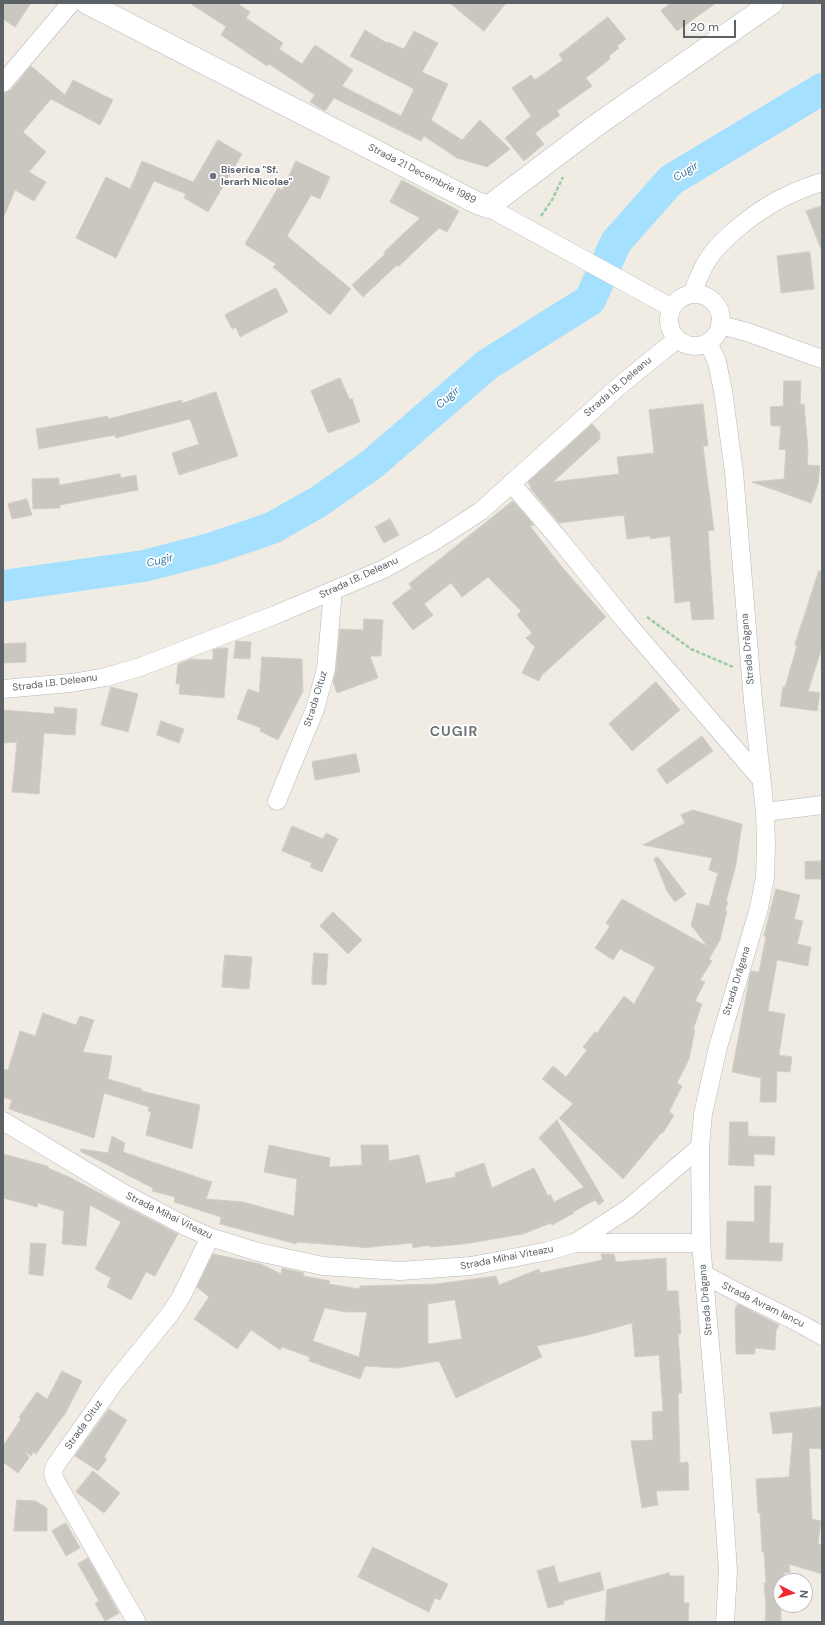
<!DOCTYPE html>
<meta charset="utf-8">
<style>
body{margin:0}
#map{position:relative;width:825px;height:1625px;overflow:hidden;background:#f0ece4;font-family:"DM Sans",sans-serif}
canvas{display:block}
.frame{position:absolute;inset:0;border:4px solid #5c6166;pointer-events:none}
.north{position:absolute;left:773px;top:1573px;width:40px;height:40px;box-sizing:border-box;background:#fff;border:1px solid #bec0c2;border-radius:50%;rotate:96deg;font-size:11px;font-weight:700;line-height:16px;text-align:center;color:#5c6166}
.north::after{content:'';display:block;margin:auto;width:14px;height:18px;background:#f1292e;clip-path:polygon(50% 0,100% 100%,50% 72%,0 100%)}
.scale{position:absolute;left:683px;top:20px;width:53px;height:18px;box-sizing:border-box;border:2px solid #5c6166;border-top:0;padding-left:5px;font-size:12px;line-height:14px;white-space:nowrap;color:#5c6166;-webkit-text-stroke:3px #fff;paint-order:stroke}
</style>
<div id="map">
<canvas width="825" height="1625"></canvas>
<div class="frame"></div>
<div class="north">N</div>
<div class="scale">20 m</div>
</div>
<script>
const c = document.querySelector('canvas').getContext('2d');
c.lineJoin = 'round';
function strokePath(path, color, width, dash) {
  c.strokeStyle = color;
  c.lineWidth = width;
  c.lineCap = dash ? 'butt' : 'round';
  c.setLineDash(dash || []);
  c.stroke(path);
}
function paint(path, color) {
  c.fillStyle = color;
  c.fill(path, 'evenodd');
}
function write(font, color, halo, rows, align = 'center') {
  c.font = font + ' "DM Sans",sans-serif';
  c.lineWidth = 3.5;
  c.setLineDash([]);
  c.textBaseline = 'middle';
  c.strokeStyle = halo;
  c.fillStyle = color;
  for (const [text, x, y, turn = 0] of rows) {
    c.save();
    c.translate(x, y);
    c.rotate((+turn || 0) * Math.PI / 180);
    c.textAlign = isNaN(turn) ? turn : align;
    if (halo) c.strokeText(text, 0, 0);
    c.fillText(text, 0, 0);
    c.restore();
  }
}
strokePath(new Path2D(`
 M 3,586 L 144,566 L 210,549 L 272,528 L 318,502 L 371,465 L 488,364 L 590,300 L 616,242 L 671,180 L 822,89`), '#a5e1ff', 32);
const building = new Path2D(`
 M 3,3 L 31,3 L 15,27 L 3,19 Z
 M 190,3 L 237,3 L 250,12 L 246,18 L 283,43 L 279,49 L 302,64 L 315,45 L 353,70 L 342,86 L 401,116 L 414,89 L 350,56 L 365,30 L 387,43 L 388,42 L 404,49 L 414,31 L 438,43 L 422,72 L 448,84 L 431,120 L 462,140 L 480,120 L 510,149 L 487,167 L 457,158 L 424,136 L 421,141 L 334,98 L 325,111 L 310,102 L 315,95 L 269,64 L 267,66 L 221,35 L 226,27 Z
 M 450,3 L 506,3 L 484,31 Z
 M 671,3 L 716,3 L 677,31 L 661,11 Z
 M 608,17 L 626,39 L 617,46 L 619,48 L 609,56 L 610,59 L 586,78 L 592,86 L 557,111 L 560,115 L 535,133 L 544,144 L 524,161 L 505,138 L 531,116 L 512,88 L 531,75 L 535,80 L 563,60 L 559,55 Z
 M 31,66 L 65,95 L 73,80 L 113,100 L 100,125 L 51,99 L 23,132 L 46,152 L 29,172 L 46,182 L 34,201 L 15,190 L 3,219 L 3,94 L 11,90 Z
 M 218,140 L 242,154 L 208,212 L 184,198 L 186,194 L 154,181 L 116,258 L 76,238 L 106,177 L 130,189 L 142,161 L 193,182 Z
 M 296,161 L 330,177 L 320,199 L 311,195 L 287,236 L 351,289 L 330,315 L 273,267 L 276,264 L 245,244 L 278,188 L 282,190 Z
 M 402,180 L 459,211 L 447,232 L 439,228 L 398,267 L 397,265 L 363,297 L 352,285 L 385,254 L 384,252 L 420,218 L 390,202 Z
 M 822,206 L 822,249 L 821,249 L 806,211 Z
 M 810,252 L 814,289 L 781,293 L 777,256 Z
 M 276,288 L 288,312 L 240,337 L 236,327 L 232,329 L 225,315 Z
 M 340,378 L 350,400 L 352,398 L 360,422 L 328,433 L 311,391 Z
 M 784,381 L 801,381 L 800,405 L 804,404 L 808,450 L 807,465 L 820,466 L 818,484 L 811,503 L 752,482 L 784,479 L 786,450 L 779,449 L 781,426 L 771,426 L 770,407 L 783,406 Z
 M 216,392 L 238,456 L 179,475 L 172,453 L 199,444 L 190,419 L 116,438 L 115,435 L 39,449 L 36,429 L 108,416 L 108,419 L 182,400 L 182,403 Z
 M 703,404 L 708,446 L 703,446 L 714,530 L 708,531 L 714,619 L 692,620 L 690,601 L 675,603 L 670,536 L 650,539 L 650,536 L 627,539 L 624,515 L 559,523 L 530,488 L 531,487 L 528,482 L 592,424 L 600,433 L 600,439 L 553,482 L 619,474 L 617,457 L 654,453 L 649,410 Z
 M 120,474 L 121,478 L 136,475 L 138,490 L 60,505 L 60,508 L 33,509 L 32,479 L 59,478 L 59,485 Z
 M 27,499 L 32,515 L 12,519 L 8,504 Z
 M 513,501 L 534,525 L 530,526 L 561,566 L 606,617 L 542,675 L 539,681 L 522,673 L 535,647 L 526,638 L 532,633 L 517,615 L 521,611 L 488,577 L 462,597 L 451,583 L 424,604 L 433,615 L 413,630 L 392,603 L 412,588 L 409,584 Z
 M 390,519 L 399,535 L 384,543 L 375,527 Z
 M 819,571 L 822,572 L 822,647 L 808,691 L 820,693 L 817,711 L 780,706 L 783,687 L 785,687 L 797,646 L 795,645 Z
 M 364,619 L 383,620 L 381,656 L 370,656 L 378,678 L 337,693 L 333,682 L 336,670 L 340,629 L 363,630 Z
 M 236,641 L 251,642 L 250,659 L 234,658 Z
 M 26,643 L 26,662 L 3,663 L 3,644 Z
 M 220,648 L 228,648 L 224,698 L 179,694 L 180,684 L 176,684 L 178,664 L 191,659 L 213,660 L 213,650 Z
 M 262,657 L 302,659 L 303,691 L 278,740 L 260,731 L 261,728 L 237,719 L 248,689 L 259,693 Z
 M 656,682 L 680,710 L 632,751 L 609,724 Z
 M 111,687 L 138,694 L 128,732 L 101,725 Z
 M 55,707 L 77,709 L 75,735 L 44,733 L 39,794 L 12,792 L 17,742 L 3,743 L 3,710 L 54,714 Z
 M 161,721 L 184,729 L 179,743 L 157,735 Z
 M 702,736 L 713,751 L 667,784 L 657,770 Z
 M 356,754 L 360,772 L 315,780 L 312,762 Z
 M 693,810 L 742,824 L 736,865 L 726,901 L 728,902 L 725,910 L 727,911 L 720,940 L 709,959 L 712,961 L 700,980 L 705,982 L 695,1001 L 702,1004 L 693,1030 L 695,1030 L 689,1059 L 677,1083 L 682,1086 L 669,1112 L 674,1115 L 663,1133 L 662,1132 L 623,1179 L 559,1118 L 573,1104 L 542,1079 L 553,1066 L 566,1077 L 587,1050 L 583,1047 L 595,1032 L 597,1033 L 624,996 L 634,1004 L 655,967 L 620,949 L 613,960 L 595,948 L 610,926 L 606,923 L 622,899 L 707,946 L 691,925 L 697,903 L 709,906 L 718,873 L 709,870 L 712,858 L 643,845 L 685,823 L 681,815 Z
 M 292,826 L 323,839 L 326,833 L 338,839 L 322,872 L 310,867 L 312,863 L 282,851 Z
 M 658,857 L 686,894 L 675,902 L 667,891 L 654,859 Z
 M 822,861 L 822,879 L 805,879 L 805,862 Z
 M 776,889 L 800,895 L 794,919 L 803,921 L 797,944 L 811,947 L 808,966 L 777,960 L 768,1011 L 785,1014 L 779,1055 L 792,1057 L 790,1072 L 777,1071 L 776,1102 L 760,1102 L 761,1078 L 732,1072 L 749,980 L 751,971 L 759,972 L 766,936 L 764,936 Z
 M 333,912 L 362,940 L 348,954 L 320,926 Z
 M 314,953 L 328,954 L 326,985 L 312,984 Z
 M 225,955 L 252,957 L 249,989 L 222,987 Z
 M 43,1013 L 76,1025 L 80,1016 L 94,1020 L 83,1052 L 112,1056 L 108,1079 L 142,1089 L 141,1091 L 200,1105 L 192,1149 L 146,1135 L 151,1112 L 148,1111 L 149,1107 L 104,1093 L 94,1138 L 9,1109 L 12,1100 L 3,1097 L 3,1069 L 8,1070 L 20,1031 L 35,1036 Z
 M 557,1120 L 604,1201 L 599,1205 L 595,1200 L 573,1212 L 574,1213 L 552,1225 L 551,1223 L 523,1234 L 464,1244 L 430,1247 L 429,1245 L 413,1248 L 412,1243 L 361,1248 L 361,1247 L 297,1242 L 296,1244 L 220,1224 L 221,1217 L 174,1202 L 175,1197 L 152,1191 L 153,1188 L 80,1151 L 81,1149 L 108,1153 L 112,1136 L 125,1143 L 123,1152 L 212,1182 L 206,1199 L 243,1202 L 294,1216 L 297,1179 L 264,1172 L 269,1145 L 330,1158 L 329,1167 L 362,1165 L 361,1145 L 388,1145 L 389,1161 L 419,1155 L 426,1183 L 456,1177 L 455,1173 L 484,1163 L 492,1188 L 534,1168 L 548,1196 L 550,1194 L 554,1202 L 584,1187 L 539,1138 Z
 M 730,1122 L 748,1122 L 748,1136 L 775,1137 L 774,1155 L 754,1154 L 754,1166 L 729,1165 Z
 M 3,1154 L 48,1166 L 48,1168 L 69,1177 L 178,1234 L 155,1276 L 146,1272 L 131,1300 L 107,1287 L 111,1278 L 95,1269 L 121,1222 L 90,1205 L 86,1246 L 62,1244 L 64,1211 L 38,1203 L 37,1207 L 3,1198 Z
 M 755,1186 L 771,1186 L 769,1243 L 783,1243 L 782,1261 L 726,1259 L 727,1221 L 754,1222 Z
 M 31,1243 L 46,1244 L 43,1276 L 29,1274 Z
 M 213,1254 L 261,1264 L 281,1274 L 282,1268 L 304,1273 L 303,1276 L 330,1281 L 329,1284 L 360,1289 L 360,1286 L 436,1284 L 496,1276 L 499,1285 L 539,1269 L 540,1273 L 602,1260 L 601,1254 L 614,1254 L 616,1262 L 666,1258 L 667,1291 L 678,1291 L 681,1334 L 678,1334 L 682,1393 L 678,1393 L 680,1463 L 688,1462 L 689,1490 L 656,1491 L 658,1505 L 642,1508 L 631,1441 L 653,1440 L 652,1412 L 663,1411 L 659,1355 L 635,1357 L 632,1323 L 588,1335 L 537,1346 L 542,1357 L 456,1398 L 439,1361 L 398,1368 L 365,1366 L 360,1379 L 309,1361 L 310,1357 L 282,1347 L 280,1350 L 251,1330 L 237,1349 L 194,1319 L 209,1297 L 197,1287 ZM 455,1300 L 462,1339 L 428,1344 L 428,1304 ZM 325,1308 L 346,1312 L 367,1312 L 359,1357 L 313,1341 Z
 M 738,1304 L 779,1325 L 776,1331 L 775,1350 L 755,1348 L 755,1354 L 736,1354 L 735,1309 Z
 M 62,1371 L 82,1381 L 64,1416 L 63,1416 L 36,1454 L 33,1452 L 31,1456 L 25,1451 L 29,1458 L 18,1473 L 3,1462 L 3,1446 L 21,1419 L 19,1417 L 37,1392 L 47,1399 Z
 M 822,1407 L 822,1449 L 809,1448 L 812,1519 L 821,1521 L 818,1544 L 822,1545 L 822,1574 L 789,1564 L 790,1572 L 784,1573 L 783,1581 L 781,1581 L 781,1622 L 765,1622 L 766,1608 L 764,1583 L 766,1583 L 764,1552 L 762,1552 L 760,1513 L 758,1513 L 756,1479 L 789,1477 L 793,1432 L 773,1434 L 770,1413 Z
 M 109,1409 L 127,1420 L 104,1457 L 107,1459 L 98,1471 L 75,1456 Z
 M 93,1471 L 120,1493 L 104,1513 L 76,1492 Z
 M 17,1500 L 36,1501 L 47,1508 L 47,1531 L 14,1531 Z
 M 66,1523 L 80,1548 L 66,1556 L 52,1531 Z
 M 373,1547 L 448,1584 L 440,1600 L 435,1598 L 429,1612 L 358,1577 Z
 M 88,1558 L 119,1613 L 105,1621 L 95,1603 L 99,1601 L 78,1564 Z
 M 554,1566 L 559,1583 L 600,1572 L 604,1590 L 563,1601 L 564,1604 L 548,1608 L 537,1571 Z
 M 669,1573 L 670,1576 L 684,1576 L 684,1603 L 689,1603 L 688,1622 L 605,1622 L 607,1590 Z`);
paint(building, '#cac7c1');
strokePath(building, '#d5cdc2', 1);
const minor = new Path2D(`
 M 3,83 L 71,3
 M 488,207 L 672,308
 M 692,294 C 697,282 701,269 709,258 C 715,248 725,239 734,231 C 762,207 787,193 822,182
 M669 320a26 26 0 1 1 52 0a26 26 0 1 1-52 0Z
 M 720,325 L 747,332 L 822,359
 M 708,342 L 717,362 L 723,391 L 734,472 L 753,701 L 765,812 L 766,845 L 765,877 L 759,908 L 718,1047 L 703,1114 L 700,1147 L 701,1243 L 721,1468 L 728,1571 L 725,1622
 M 511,483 L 560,540 L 626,622 L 760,778
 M 3,689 L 71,683 L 106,677 L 140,667 L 275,615 L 384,569 L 436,540 L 481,511 L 618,387 L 677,339
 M 277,801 L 315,709 L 326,669 L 333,591
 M 765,812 L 822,805
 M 3,1121 L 121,1192 L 187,1227 L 210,1237 L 258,1252 L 323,1266 L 400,1271 L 471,1266 L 548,1251 L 575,1243 L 629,1208 L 700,1147
 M 575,1243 L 701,1243
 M 704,1274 C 742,1297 784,1313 822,1336
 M 136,1621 L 55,1480 L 53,1473 L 55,1466 L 114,1383 L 170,1314 L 181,1297 L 210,1237`);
const secondary = new Path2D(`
 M 87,3 L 477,203 L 488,207 L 598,124 L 772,3`);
strokePath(minor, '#b5b8bc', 19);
strokePath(secondary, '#b6babf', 23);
strokePath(new Path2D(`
 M 541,216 L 552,200 L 563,177
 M 647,617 L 691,649 L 733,667`), '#9acca3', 2.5, [4, 2]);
strokePath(minor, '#fff', 18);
strokePath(secondary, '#fff', 22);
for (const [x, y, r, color] of [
 [213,176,4,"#6b7280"]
]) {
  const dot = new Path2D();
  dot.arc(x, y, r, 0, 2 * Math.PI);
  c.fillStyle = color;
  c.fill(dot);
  strokePath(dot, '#fff', 1.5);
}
write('bold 10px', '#5b616d', '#fff', [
 ["Biserica \"Sf.",221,170],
 ["Ierarh Nicolae\"",221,182]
], 'left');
write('10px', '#5c6166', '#fff', [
 ["Strada 21 Decembrie 1989",422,174,27],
 ["Strada I.B. Deleanu",618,387,-41],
 ["Strada I.B. Deleanu",359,578,-25],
 ["Strada Drăgana",748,649,-95],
 ["Strada I.B. Deleanu",55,683,-7],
 ["Strada Oituz",316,699,-73],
 ["Strada Drăgana",737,981,-73],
 ["Strada Mihai Viteazu",169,1216,26],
 ["Strada Mihai Viteazu",507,1258,-11],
 ["Strada Drăgana",706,1300,-95],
 ["Strada Avram Iancu",763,1305,26],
 ["Strada Oituz",84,1425,-55]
]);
write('italic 11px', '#3777a4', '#fff', [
 ["Cugir",686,172,-32],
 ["Cugir",448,398,-41],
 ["Cugir",160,561,-14]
]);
c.letterSpacing = '1px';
write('bold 14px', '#6d7478', '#fff', [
 ["CUGIR",454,732]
]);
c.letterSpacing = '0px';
</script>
